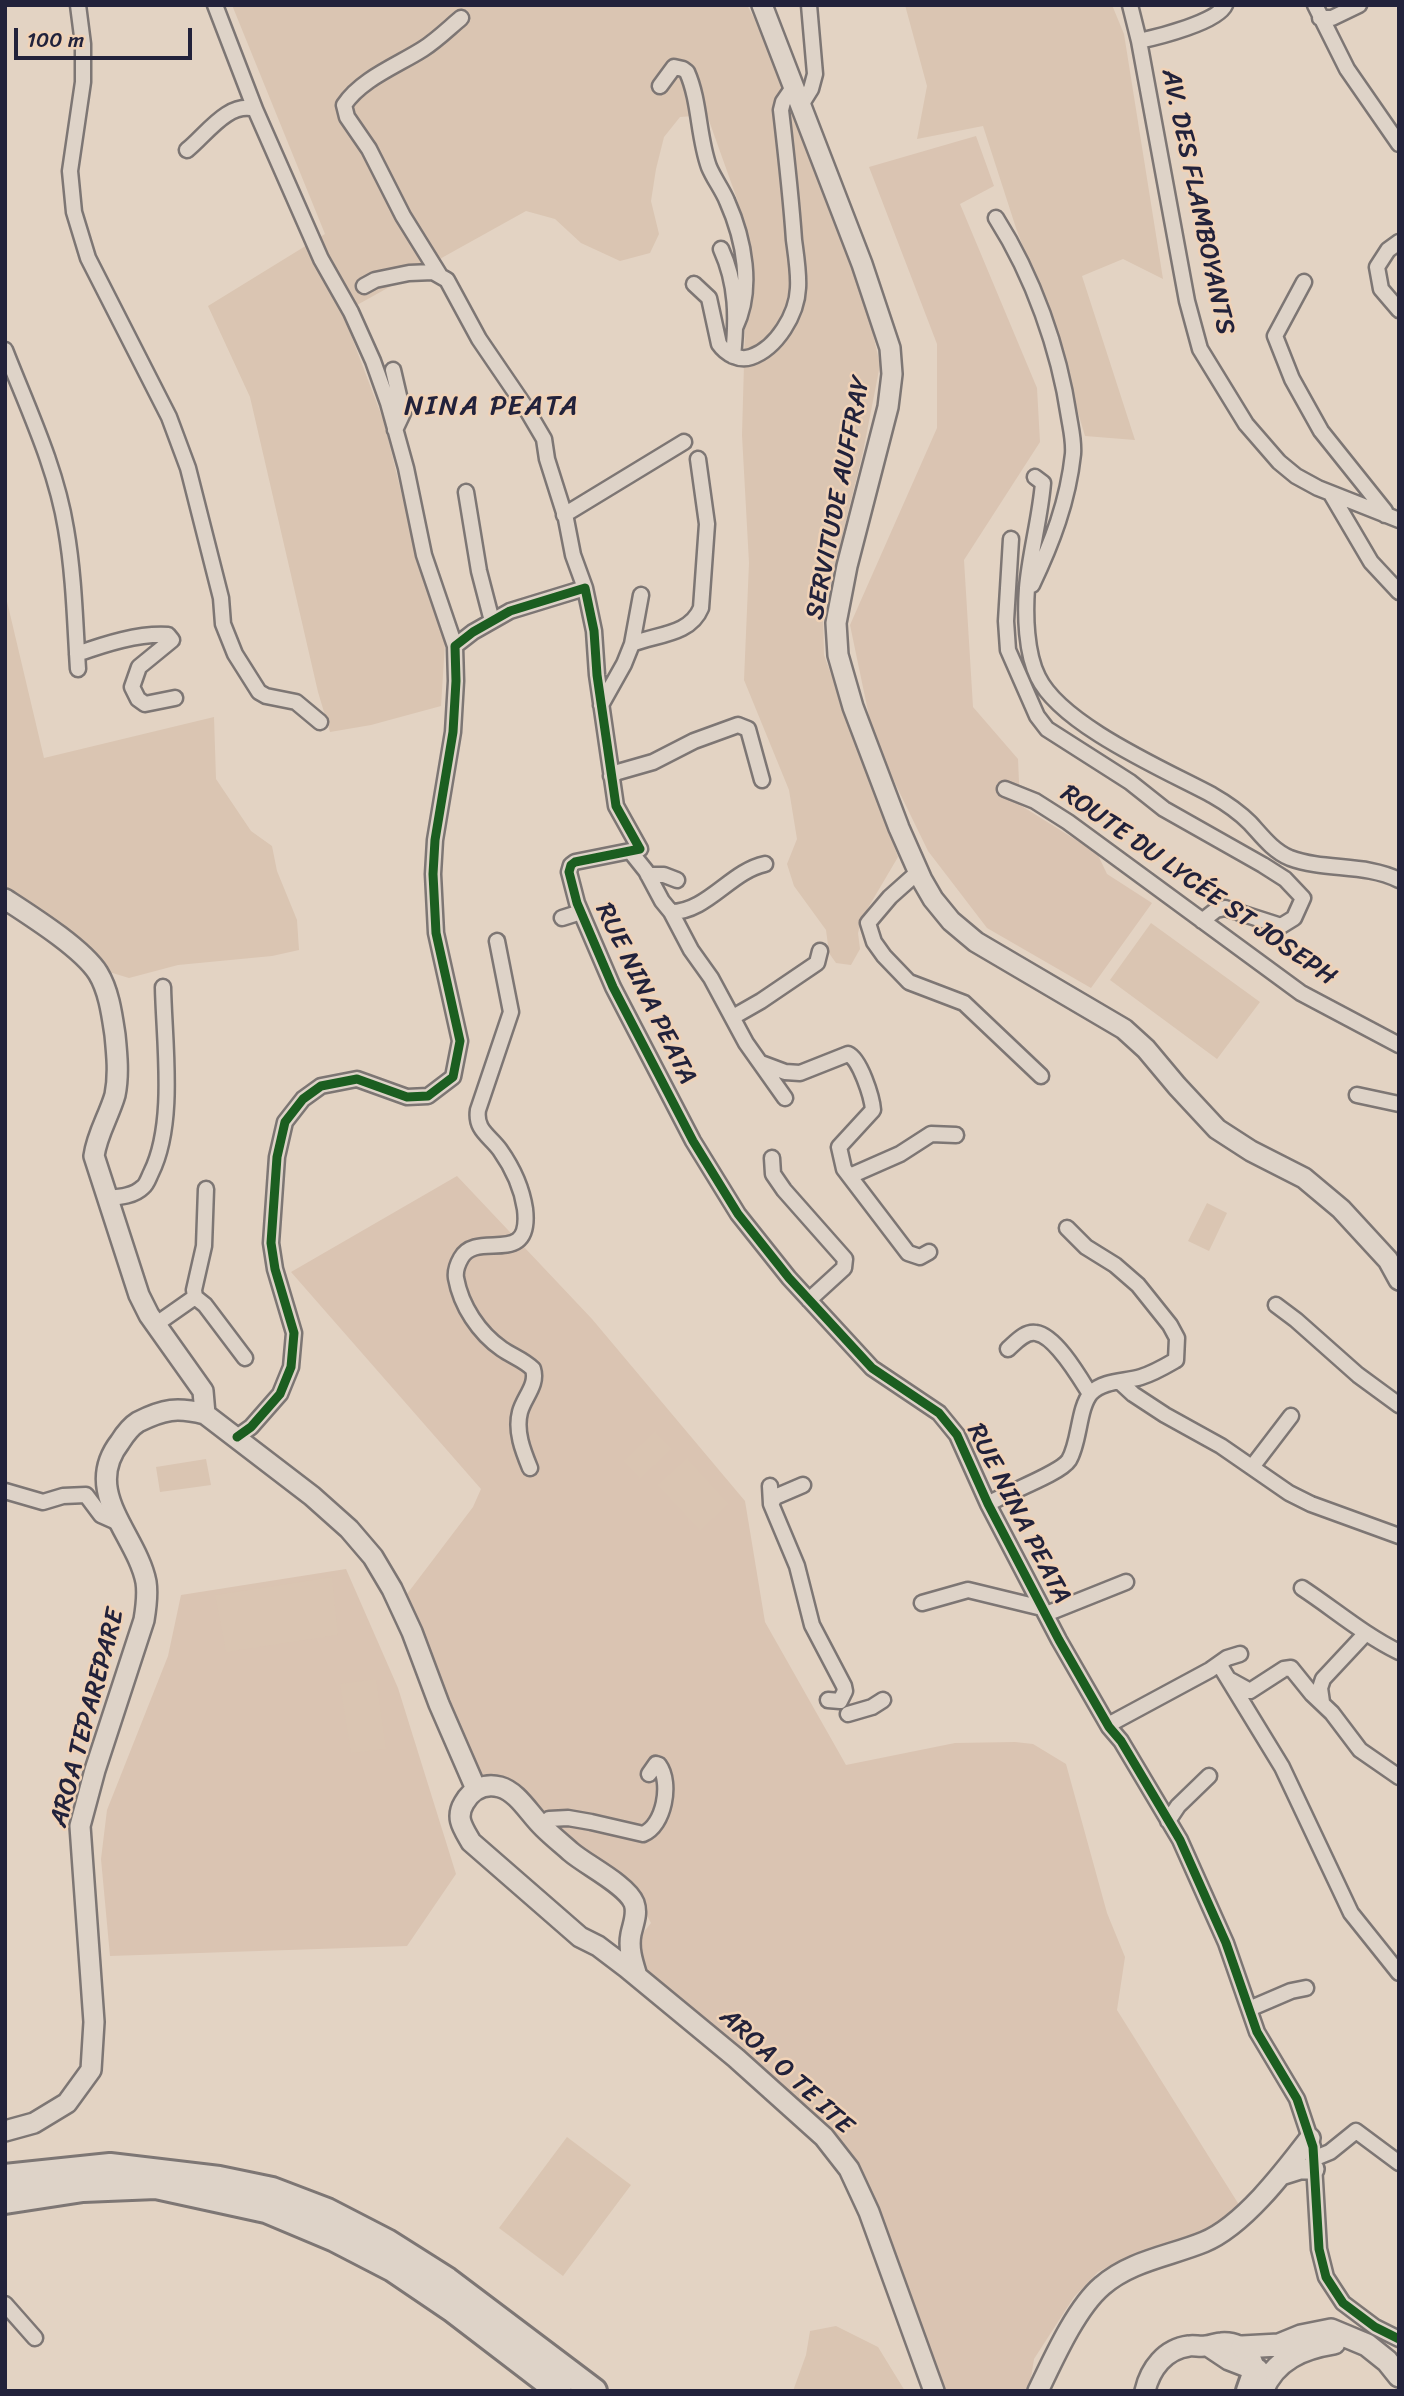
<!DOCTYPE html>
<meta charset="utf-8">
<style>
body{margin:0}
#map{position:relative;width:1404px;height:2396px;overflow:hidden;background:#e3d3c3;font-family:Sriracha,sans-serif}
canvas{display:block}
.frame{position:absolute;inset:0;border:7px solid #22223b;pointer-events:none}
.scale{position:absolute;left:14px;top:28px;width:178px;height:32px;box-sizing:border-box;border:4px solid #22223b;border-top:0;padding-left:9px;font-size:21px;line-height:24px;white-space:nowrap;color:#22223b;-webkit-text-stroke:5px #f0d2b6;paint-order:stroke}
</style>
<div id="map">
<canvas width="1404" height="2396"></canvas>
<div class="frame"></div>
<div class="scale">100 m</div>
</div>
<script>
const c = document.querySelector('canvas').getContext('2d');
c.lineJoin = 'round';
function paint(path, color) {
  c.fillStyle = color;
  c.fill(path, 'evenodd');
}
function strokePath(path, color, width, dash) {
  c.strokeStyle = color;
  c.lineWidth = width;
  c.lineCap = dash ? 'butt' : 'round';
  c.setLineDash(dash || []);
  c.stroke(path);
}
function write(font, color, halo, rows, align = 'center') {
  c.font = font + ' Sriracha,sans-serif';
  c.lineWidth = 5;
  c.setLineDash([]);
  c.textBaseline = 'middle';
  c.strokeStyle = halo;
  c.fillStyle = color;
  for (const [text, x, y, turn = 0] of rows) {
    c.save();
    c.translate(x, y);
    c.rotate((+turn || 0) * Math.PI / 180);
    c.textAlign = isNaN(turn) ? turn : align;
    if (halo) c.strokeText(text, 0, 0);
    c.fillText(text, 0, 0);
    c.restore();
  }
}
paint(new Path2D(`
 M 976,136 L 994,186 L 960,204 L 1037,388 L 1040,442 L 964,560 L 973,707 L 1018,759 L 1020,805 L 1097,853 L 1107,874 L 1152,903 L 1091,988 L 987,928 L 928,851 L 874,740 L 850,625 L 937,428 L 937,344 L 869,167 Z
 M 457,1176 L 592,1319 L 745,1501 L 765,1622 L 846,1765 L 955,1743 L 1015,1742 L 1033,1744 L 1066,1764 L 1107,1913 L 1125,1957 L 1117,2010 L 1241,2208 L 1207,2235 L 1131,2260 L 1117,2262 L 1098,2272 L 1074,2297 L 1034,2359 L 1029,2391 L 937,2391 L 863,2178 L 849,2151 L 816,2116 L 642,1973 L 637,1949 L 643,1933 L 651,1923 L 634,1891 L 543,1821 L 477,1782 L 404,1598 L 473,1507 L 481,1489 L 291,1272 Z
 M 346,1569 L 398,1688 L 456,1874 L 407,1946 L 110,1956 L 101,1859 L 107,1810 L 168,1656 L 181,1595 Z`), '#dac4b2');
paint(new Path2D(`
 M 232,5 L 747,5 L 754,18 L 796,115 L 864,294 L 880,365 L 863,452 L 823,614 L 824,655 L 898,857 L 862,918 L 858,933 L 860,949 L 851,965 L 836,963 L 829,953 L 826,930 L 794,886 L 787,864 L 797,839 L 789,790 L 744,680 L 749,563 L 742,435 L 745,328 L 752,266 L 737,199 L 707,115 L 680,117 L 664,137 L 656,169 L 651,201 L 659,234 L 650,253 L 620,261 L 581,243 L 555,219 L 526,211 L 357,305 L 346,322 L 384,422 L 419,565 L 445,643 L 441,706 L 371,725 L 330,732 L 318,692 L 250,397 L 208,306 L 325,234 Z
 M 905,5 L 1112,5 L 1124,34 L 1163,279 L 1123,259 L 1082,276 L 1135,440 L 1085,436 L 1050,319 L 1016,228 L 983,126 L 917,139 L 927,86 Z
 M 5,593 L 44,758 L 214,717 L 216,779 L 251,831 L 272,846 L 277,871 L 297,920 L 299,950 L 272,956 L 178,965 L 129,978 L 106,971 L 5,890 Z
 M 1151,923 L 1260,1002 L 1217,1059 L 1110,980 Z
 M 1207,1203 L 1227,1213 L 1209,1251 L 1188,1241 Z
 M 655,1431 L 672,1449 L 640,1479 L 623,1461 Z
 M 687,1458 L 729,1504 L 700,1531 L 657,1485 Z
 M 206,1459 L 211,1485 L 160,1492 L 156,1467 Z
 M 332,1577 L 338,1635 L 226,1652 L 215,1595 Z
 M 376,1679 L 386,1749 L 351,1753 L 340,1684 Z
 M 567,2137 L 631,2185 L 563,2276 L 499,2228 Z
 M 836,2326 L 878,2347 L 905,2391 L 793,2391 L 806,2355 L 810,2331 Z`), '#dac5b2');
const street = new Path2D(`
 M 78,5 L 83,44 L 83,82 L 70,171 L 74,212 L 88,258 L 169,417 L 188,468 L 221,598 L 223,624 L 235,654 L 259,692 L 266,696 L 296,702 L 320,722
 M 215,5 L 255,109
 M 1130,5 L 1139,41 L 1187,301 L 1200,349 L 1246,424 L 1279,462 L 1296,476 L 1318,488 L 1399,520
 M 1315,5 L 1347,69 L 1399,144
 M 1320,18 L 1332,18 L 1359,5
 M 1139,41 C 1158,37 1218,22 1225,5
 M 660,86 L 674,67 L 683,69 L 687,72 C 700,101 698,137 709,167 C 714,179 722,189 727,201 C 744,239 754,289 735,328
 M 801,105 L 811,89 L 815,74 L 809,5
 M 187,150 C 206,135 228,101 255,109 L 321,259 L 351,312 L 373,361 L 388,403 L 406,468 L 424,555 L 455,646
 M 996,218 C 1033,276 1059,349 1069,417 C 1071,429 1074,441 1073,454 C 1068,501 1052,543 1032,585
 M 1399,242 L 1388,250 L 1377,267 L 1381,289 L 1399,310
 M 721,249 C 737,284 737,318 733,356
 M 439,274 L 403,216 L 369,149 L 347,117 L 344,105 C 361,79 398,65 423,49 C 437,40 449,28 461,18
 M 1304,282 L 1275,336 L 1292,379 L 1321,431 L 1385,511 L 1385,515
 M 694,284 L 709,298 L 719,344 C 726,354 739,361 751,357 C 777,348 797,314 798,288 C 799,273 796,255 794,240 C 791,196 786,153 781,110 L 783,102 L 794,86
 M 364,286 L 375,280 L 409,273 L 433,272 L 447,280 L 479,339 L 524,405 L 544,439 L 547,459 L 566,519 L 573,555 L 585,588
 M 5,350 C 28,409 56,467 66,529 C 74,575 75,622 78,669
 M 393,370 L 403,413 L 395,430
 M 1035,477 L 1043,483 C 1040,519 1030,553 1027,588 C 1025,615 1026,653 1038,677 C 1061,725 1165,770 1212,795 C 1226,803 1239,812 1250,823 C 1262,836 1273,851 1290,858 C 1325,871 1365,863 1399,880
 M 466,492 L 479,571 L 492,621
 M 1331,494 L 1371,562 L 1399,592
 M 564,515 L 684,442
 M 1011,539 L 1006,621 L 1008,650 L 1037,716 L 1047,729 L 1130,782 L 1164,809 L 1263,865 L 1285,879 L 1303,898 L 1294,918 L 1281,926 L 1225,908 L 1216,910 L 1202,921
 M 632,644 C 657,634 690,635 701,608 L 707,524 L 698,459
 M 77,654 C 105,644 139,633 168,635 L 172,640 L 139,667 L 132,687 L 138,699 L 145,704 L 175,698
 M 601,705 L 624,664 L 632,644 L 641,595
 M 611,776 L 618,772 L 653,762 L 694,741 L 738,725 L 748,729 L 762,780
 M 1005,789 L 1035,801 L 1068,822 L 1301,993 L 1399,1045
 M 630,851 L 646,871 L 662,901 L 671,912 L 691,950 L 711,978 L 746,1043 L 785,1098
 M 918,872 L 890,897 L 868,923 L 874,942 L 884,956 L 909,982 L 964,1003 L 1041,1076
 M 648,875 L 664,875 L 677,880
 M 671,912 C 707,912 731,871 765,864
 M 562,918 L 581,912
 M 497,941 L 511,1012 L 478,1110 C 475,1130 490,1136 500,1150 C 512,1167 522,1189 525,1209 C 532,1269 477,1229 461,1258 C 457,1265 455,1271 456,1278 C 461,1306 479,1333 502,1349 C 512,1356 524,1360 533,1369 C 538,1385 524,1397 520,1412 C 515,1431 523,1451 530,1468
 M 733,1017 L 761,1001 L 817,963 L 820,951
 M 761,1063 L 785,1072 L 800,1073 L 848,1054 C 860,1059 872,1097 873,1110 L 839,1147 L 844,1169 L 908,1253 L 920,1257 L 929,1252
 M 1357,1095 L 1399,1104
 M 772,1158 L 773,1174 L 784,1190 L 845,1259 L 844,1268 L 809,1300
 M 850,1176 L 900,1154 L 931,1134 L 956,1135
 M 108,1198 C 120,1197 134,1196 143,1187 C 147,1184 149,1177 151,1173 C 176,1123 164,1042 163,987
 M 195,1297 L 205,1305 L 245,1358
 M 1276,1305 L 1296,1320 L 1358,1375 L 1399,1405
 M 155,1325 L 195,1297 L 194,1290 L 204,1246 L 206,1189
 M 1008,1349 C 1016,1342 1025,1331 1036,1333 C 1056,1336 1080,1378 1090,1394
 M 1120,1382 L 1133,1394 L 1165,1415 L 1221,1446 L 1289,1493 L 1311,1504 L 1399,1536
 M 237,1437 L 251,1427 L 280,1394 L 291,1367 L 294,1333 L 275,1269 L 271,1243 L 277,1157 L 285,1122 L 303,1099 L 321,1086 L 357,1079 L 407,1097 L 428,1096 L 453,1077 L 460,1041 L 436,933 L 433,874 L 435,840 L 453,732 L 456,681 L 455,646 L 473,632 L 510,611 L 585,588 L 594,631 L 597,675 L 616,806 L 640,849 L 575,862 L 571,865 L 569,872 L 577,903 L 613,987 L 693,1141 L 738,1214 L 789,1278 L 872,1368 L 939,1413 L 957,1435 L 988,1504 L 1059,1640 L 1109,1727 L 1121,1741 L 1180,1840 L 1226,1943 L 1257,2032 L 1297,2099 L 1313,2147 L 1319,2249 L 1326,2277 L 1343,2303 L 1375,2327 L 1399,2339
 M 1252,1467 L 1291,1416
 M 770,1486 L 771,1504 L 797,1566 L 812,1625 L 844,1686 L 845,1691 L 840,1701 L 828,1700
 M 5,1491 L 43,1502 L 63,1496 L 86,1495 L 101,1515 L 119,1523
 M 771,1504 L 775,1497 L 803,1485
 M 988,1504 C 1005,1493 1060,1474 1069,1460 C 1080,1442 1078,1408 1091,1393 C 1104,1380 1125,1382 1141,1377 C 1154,1373 1164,1367 1176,1360 L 1177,1338 L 1170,1325 L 1138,1285 L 1115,1265 L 1086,1247 L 1067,1228
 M 1302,1588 C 1334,1609 1364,1635 1399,1652
 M 922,1603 L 968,1590 L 1042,1608
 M 1046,1614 L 1126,1582
 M 1219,1664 L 1282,1767 L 1351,1913 L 1399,1973
 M 1230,1680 L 1250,1691 L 1284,1669 L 1291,1668 L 1312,1694 L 1332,1713 L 1360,1750 L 1399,1777
 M 1322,1702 L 1320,1688 L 1323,1679 L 1366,1633
 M 848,1714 L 872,1707 L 883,1700
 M 1108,1725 L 1210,1670 L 1227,1658 L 1240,1654
 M 1168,1821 L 1178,1806 L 1209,1776
 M 542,1826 L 549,1819 L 568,1818 L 591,1822 L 643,1834 C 664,1826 672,1783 659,1765 L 656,1764 L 649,1774
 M 1249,2009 L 1291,1991 L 1306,1988
 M 1313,2159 L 1330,2152 L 1356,2131 L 1399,2163
 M 5,2304 L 35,2338`);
const secondary = new Path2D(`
 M 762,5 L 862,264 L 890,348 L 892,374 L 888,407 L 847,566 L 836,623 L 838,655 L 853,707 L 899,828 L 922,880 L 933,899 L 951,921 L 976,942 L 1124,1029 L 1146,1049 L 1177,1086 L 1217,1129 L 1251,1151 L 1304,1178 L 1341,1209 L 1388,1260 L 1399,1280
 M 5,899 C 31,916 82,948 98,973 C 109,991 112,1015 115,1035 C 117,1055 119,1075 115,1095 C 109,1116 97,1134 94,1156 L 139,1295 L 149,1315 L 203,1391 L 205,1414
 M 637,1976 C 633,1963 628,1949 631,1934 C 633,1924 638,1914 634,1903 C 627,1885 586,1865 571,1852 C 562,1844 552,1836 543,1827 C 530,1815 518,1792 500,1787 C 485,1783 472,1789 464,1803 C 455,1818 463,1828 471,1842 L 580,1937 L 598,1946 L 627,1968 L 736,2058 L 824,2137 L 849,2169 L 869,2212 L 934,2391
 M 5,2131 L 34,2123 L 67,2103 L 91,2070 L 94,2022 L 80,1826 L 95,1770 L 144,1620 C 146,1608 148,1595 146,1582 C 137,1535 81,1492 120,1442 C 125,1434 130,1427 138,1422 C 164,1409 177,1407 205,1414 L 312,1496 L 349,1529 L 373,1557 L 392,1589 L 412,1632 L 439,1704 L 476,1789
 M 1281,2175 L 1300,2169 L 1314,2169
 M 1208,2346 L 1229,2360 L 1260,2372
 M 1038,2391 C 1053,2360 1076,2308 1102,2286 C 1130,2261 1170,2256 1204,2242 C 1243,2226 1284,2172 1310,2138
 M 1145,2391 C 1150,2369 1165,2349 1189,2346 C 1194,2345 1200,2347 1205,2346 C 1211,2346 1216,2343 1221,2343 C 1246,2341 1256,2362 1257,2383`);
const primary = new Path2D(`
 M 1242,2347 L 1279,2345 L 1301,2336 L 1331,2330 L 1367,2345 L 1387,2361 L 1399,2376
 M 1262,2391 C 1275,2359 1303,2348 1334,2343`);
const highway = new Path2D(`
 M 5,2177 L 110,2166 L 219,2179 L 272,2190 L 327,2211 L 387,2242 L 447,2280 L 594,2391
 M 5,2201 L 83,2189 L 156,2186 L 266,2210 L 335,2239 L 393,2269 L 452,2309 L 559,2391
 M 1249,2391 L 1256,2371`);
strokePath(street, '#7d7674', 19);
strokePath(secondary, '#7d7674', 24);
strokePath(primary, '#7d7674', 26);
strokePath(highway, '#7d7674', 30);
strokePath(street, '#ded3c8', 14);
strokePath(secondary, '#ded3c8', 19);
strokePath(primary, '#ded3c8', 21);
strokePath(highway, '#ded3c8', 24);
strokePath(new Path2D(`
 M 237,1437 L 251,1427 L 280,1394 L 291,1367 L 294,1333 L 275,1269 L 271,1243 L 277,1157 L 285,1122 L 303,1099 L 321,1086 L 357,1079 L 407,1097 L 428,1096 L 453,1077 L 460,1041 L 436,933 L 433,874 L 435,840 L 453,732 L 456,681 L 455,646 L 473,632 L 510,611 L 585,588 L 594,631 L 597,675 L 616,806 L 640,849 L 575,862 L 571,865 L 569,872 L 577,903 L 613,987 L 693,1141 L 738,1214 L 789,1278 L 872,1368 L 939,1413 L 957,1435 L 988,1504 L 1059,1640 L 1109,1727 L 1121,1741 L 1180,1840 L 1226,1943 L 1257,2032 L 1297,2099 L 1313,2147 L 1319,2249 L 1326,2277 L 1343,2303 L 1375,2327 L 1399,2339`), '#1b5e20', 9);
write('26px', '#22223b', '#f0d2b6', [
 ["AV. DES FLAMBOYANTS",1197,202,78],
 ["SERVITUDE AUFFRAY",839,498,-79],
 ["ROUTE DU LYCÉE ST JOSEPH",1198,886,35],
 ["RUE NINA PEATA",645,994,64],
 ["RUE NINA PEATA",1018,1514,63],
 ["AROA TEPAREPARE",88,1718,-75],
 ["AROA O TE ITE",786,2072,43]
]);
c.letterSpacing = '2px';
write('28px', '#22223b', '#f0d2b6', [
 ["NINA PEATA",492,407]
]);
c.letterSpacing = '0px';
</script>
